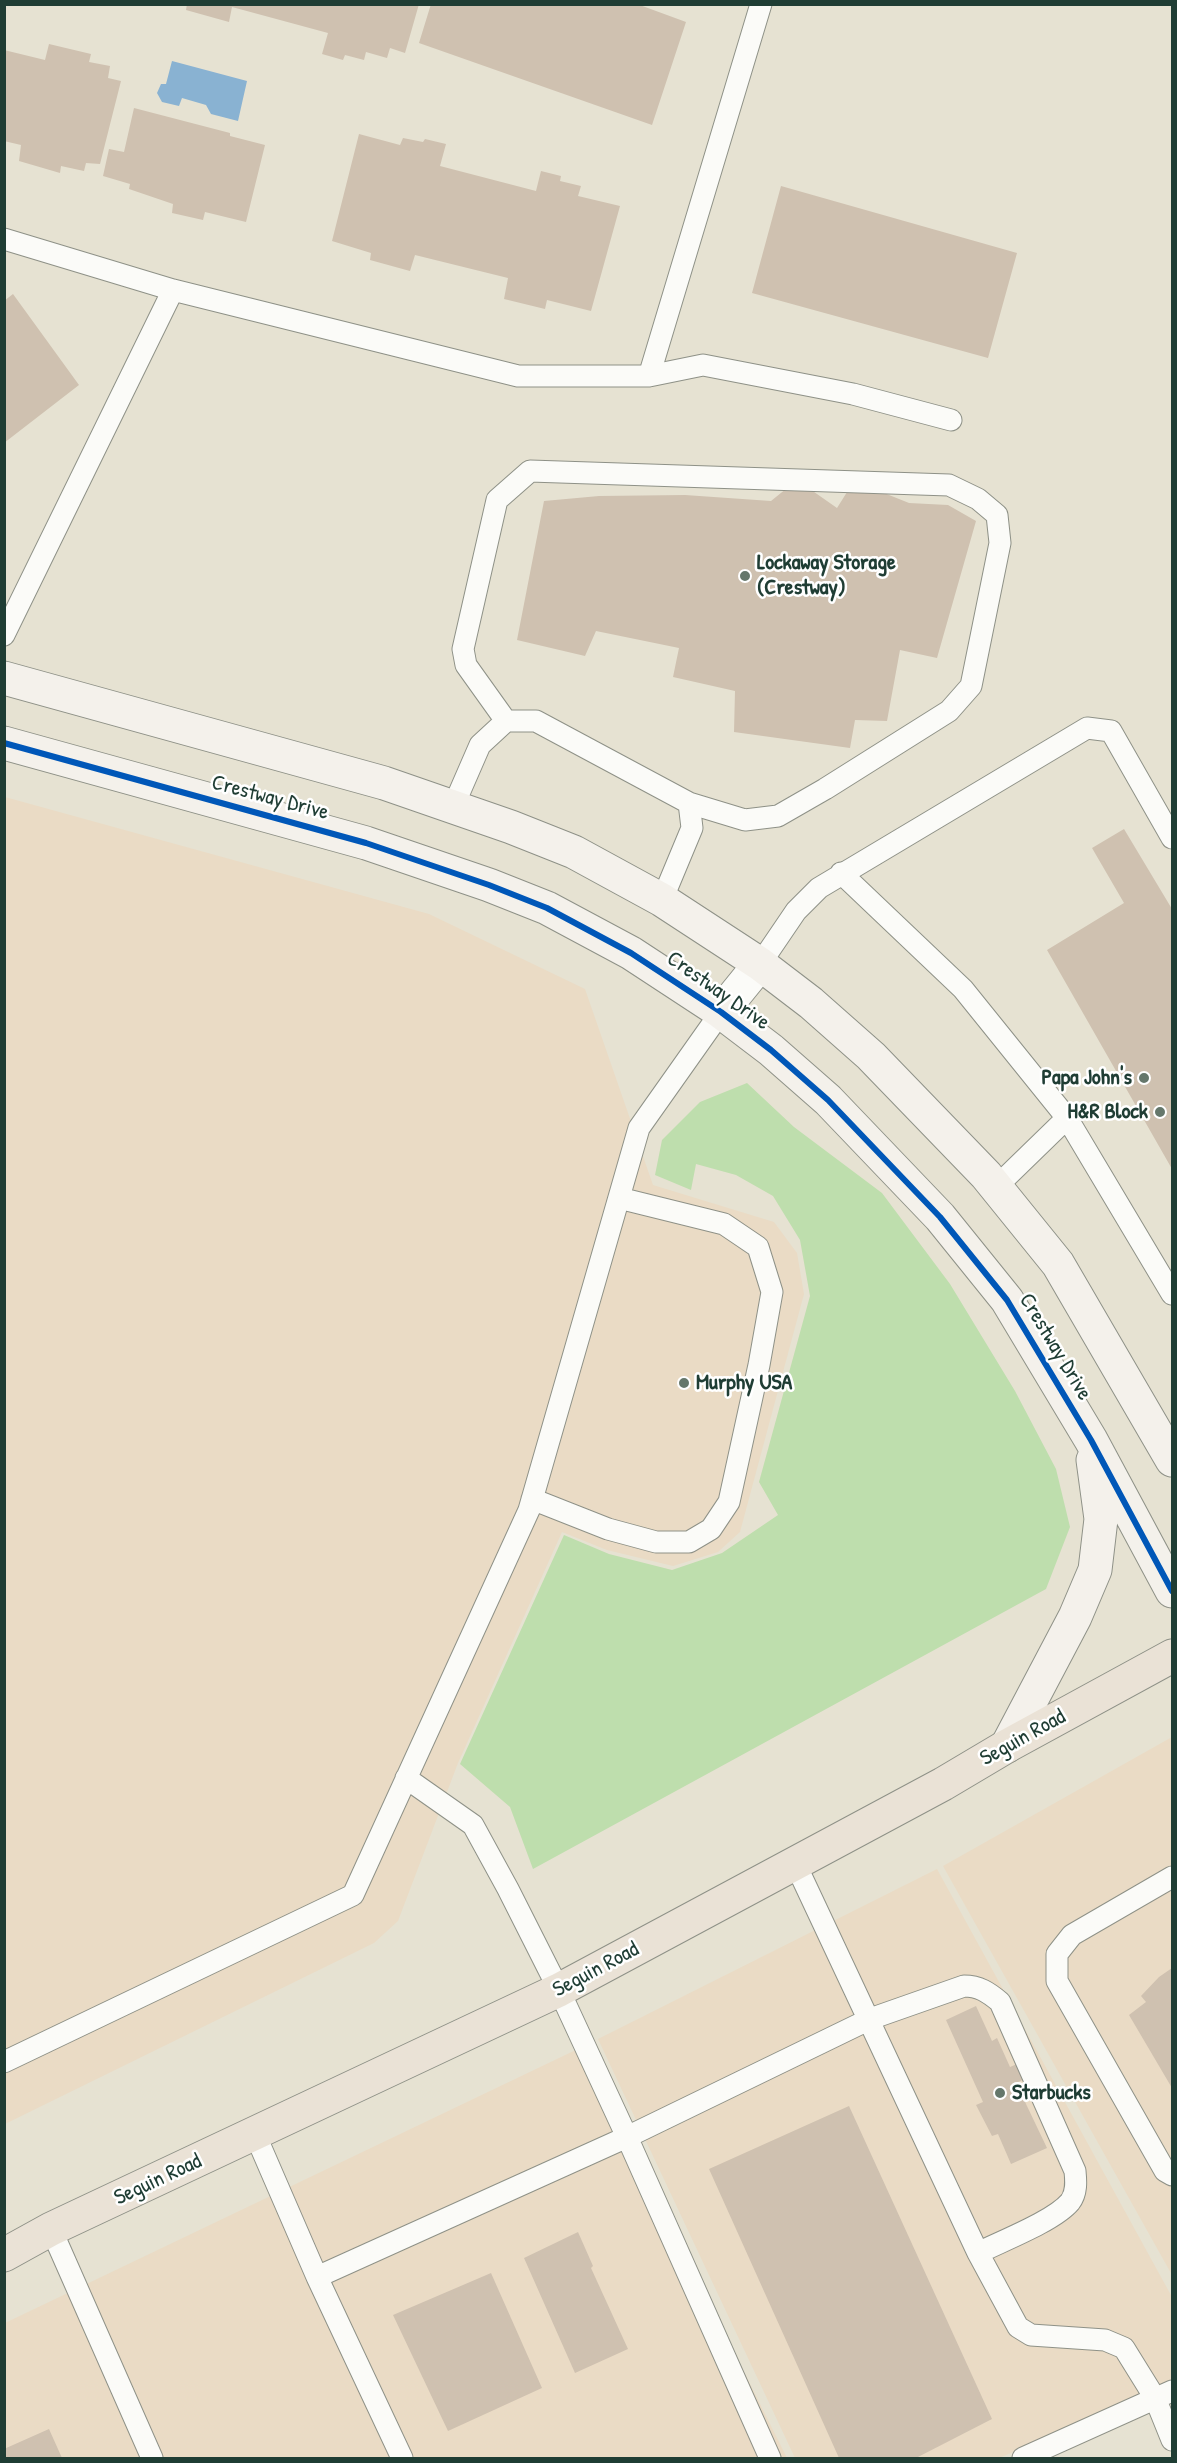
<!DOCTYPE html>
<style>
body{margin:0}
#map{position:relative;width:1177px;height:2463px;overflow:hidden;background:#e6e2d2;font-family:"Patrick Hand",sans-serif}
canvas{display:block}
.frame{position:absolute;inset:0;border:6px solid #1f3d34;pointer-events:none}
</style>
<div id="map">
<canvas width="1177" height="2463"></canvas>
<div class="frame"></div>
</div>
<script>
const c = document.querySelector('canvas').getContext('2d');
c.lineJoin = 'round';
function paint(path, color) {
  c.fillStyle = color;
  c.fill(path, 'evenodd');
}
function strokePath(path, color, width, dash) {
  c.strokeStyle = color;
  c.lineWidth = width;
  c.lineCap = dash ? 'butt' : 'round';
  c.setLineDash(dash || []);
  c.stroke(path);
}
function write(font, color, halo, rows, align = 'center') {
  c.font = font + ' "Patrick Hand",sans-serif';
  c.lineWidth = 5;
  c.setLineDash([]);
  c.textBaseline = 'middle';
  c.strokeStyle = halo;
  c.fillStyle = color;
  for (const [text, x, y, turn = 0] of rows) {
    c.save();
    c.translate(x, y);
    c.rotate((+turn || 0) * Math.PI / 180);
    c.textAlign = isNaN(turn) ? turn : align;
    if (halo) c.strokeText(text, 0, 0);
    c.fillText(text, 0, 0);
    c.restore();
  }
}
paint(new Path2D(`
 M 5,797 L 429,914 L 585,989 L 653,1185 L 774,1222 L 797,1253 L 804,1294 L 740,1532 L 718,1552 L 673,1566 L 607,1550 L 562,1532 L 458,1763 L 398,1921 L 374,1943 L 5,2124 Z
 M 1172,1737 L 1172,2275 L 943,1866 Z
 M 937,1869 L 1172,2297 L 1172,2385 L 999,2458 L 795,2458 L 598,2039 Z
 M 582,2047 L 787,2458 L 5,2458 L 5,2323 Z`), '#eadbc5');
paint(new Path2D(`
 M 747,1083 L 794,1127 L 882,1193 L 950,1284 L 1015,1391 L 1056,1469 L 1070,1527 L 1046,1589 L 533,1869 L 510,1807 L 460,1764 L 564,1535 L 609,1554 L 672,1570 L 722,1553 L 778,1515 L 759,1482 L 810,1296 L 800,1240 L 773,1196 L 736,1175 L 696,1164 L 691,1190 L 655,1175 L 662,1140 L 700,1102 Z`), '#bedead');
paint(new Path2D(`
 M 172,61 L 247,81 L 238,121 L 211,114 L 206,105 L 182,98 L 179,106 L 162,102 L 157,93 L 161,84 L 166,84 Z`), '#89b2d2');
paint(new Path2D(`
 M 187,4 L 419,4 L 405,53 L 390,48 L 387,58 L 366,52 L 364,60 L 345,55 L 343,60 L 322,54 L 328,33 L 232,7 L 229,22 L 186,10 Z
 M 431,4 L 637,4 L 686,22 L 652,125 L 419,43 Z
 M 49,44 L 91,54 L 89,62 L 110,66 L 108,78 L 121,81 L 100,164 L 86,163 L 84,171 L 61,166 L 60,173 L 19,161 L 21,145 L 4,141 L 4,50 L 45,60 Z
 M 134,108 L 230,133 L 230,136 L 265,145 L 246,222 L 205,212 L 203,220 L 172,213 L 173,204 L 129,189 L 130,184 L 103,176 L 109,149 L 124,152 Z
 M 359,134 L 400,145 L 403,138 L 423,142 L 425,139 L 446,144 L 440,166 L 536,191 L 541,171 L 561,176 L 560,181 L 581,186 L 578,196 L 620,206 L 591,311 L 547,300 L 545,309 L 504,299 L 508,278 L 415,255 L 410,271 L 370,260 L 371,253 L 332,241 Z
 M 781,186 L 1017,253 L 988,358 L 752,293 Z
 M 13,294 L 79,385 L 4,443 L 4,301 Z
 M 797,480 L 837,508 L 854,481 L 909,503 L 948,505 L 976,521 L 937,658 L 900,650 L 887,721 L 855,720 L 850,748 L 734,732 L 735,691 L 673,677 L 679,648 L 596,631 L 585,656 L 517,640 L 544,501 L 599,496 L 685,495 L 771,501 Z
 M 1124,829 L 1172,909 L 1172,1169 L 1047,950 L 1124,903 L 1092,848 Z
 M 1172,1968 L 1172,2088 L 1129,2015 L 1146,2002 L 1141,1996 L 1159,1977 Z
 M 976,2006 L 992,2041 L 997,2038 L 1010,2067 L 1024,2061 L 1031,2076 L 1016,2083 L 1047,2148 L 1011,2164 L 998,2134 L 992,2136 L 976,2105 L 983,2102 L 946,2020 Z
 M 849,2106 L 992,2419 L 916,2458 L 839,2458 L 709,2169 Z
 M 578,2232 L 593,2266 L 591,2268 L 628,2349 L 575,2373 L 524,2258 Z
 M 491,2273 L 542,2388 L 448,2431 L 393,2315 Z
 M 49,2429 L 62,2458 L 4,2458 L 4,2449 Z`), '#cfc1b0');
const lane = new Path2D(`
 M 4,239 L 173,290 L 518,376 L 649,376 L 761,4
 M 649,376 L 703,365 L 853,394 L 951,420
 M 4,635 L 173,290
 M 506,721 L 466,665 L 463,649 L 497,500 L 530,471 L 949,485 L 978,499 L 997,515 L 1000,543 L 971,686 L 949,711 L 825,789 L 778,816 L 745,820 L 689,803
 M 453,807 L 480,745 L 506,721 L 536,721 L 689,803 L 692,828 L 662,900
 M 841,873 L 963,989 L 1067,1118 L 1172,1294
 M 760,964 L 796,911 L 819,888 L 1087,728 L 1111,731 L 1172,838
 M 996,1187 L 1067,1118
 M 532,1499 L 608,1529 L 656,1542 L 689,1542 L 711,1529 L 729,1502 L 759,1365 L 772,1292 L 758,1247 L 724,1224 L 619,1198
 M 406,1778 L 473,1825 L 508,1889 L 559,1990 L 627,2137 L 770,2458
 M 795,1863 L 978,2253 L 1018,2327 L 1031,2335 L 1105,2340 L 1124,2348 L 1155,2398 L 1172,2440
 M 1172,1877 L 1072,1935 L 1057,1954 L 1057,1981 L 1165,2171 L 1172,2175
 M 4,2062 L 353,1895 L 529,1510 L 639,1128 L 721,1012
 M 255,2134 L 317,2277 L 402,2458
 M 51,2229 L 152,2458
 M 317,2277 L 627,2137 L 870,2019 L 964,1986 C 979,1986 988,1992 1000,2002 L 1075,2171 C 1076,2181 1077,2193 1070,2202 C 1054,2221 1002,2241 978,2253
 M 1023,2458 L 1172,2391`);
const street = new Path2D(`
 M 721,1012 L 760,964`);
const secondary = new Path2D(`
 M 4,678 L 384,783 L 511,827 L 574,852 L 662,900 L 760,964 L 811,1003 L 871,1056 L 986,1175 L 1058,1264 L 1172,1460
 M 4,743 L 366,843 L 489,885 L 547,908 L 631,953 L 721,1012 L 771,1050 L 828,1100 L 940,1217 L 1007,1300 L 1091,1440 L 1172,1591
 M 1007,1746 L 1075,1617 L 1095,1570 L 1101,1519 L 1093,1460`);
const primary = new Path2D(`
 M 4,2255 L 51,2229 L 559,1990 L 943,1784 L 1007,1746 L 1172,1656`);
strokePath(lane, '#8e9187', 23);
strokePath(street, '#8e9187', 35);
strokePath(secondary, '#8e9187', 35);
strokePath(primary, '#8e9187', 35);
strokePath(lane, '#fbfbf8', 21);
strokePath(street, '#fbfbf8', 33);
strokePath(secondary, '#f4f1eb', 33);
strokePath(primary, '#eae2d6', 33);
strokePath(new Path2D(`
 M 4,743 L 366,843 L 489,885 L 547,908 L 631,953 L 721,1012 L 771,1050 L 828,1100 L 940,1217 L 1007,1300 L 1091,1440 L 1172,1591`), '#0057b8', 6);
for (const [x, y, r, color] of [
 [745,576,6,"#65776b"],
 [1144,1078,6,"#65776b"],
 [1160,1112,6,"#65776b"],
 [684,1383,6,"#65776b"],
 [1000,2093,6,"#65776b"]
]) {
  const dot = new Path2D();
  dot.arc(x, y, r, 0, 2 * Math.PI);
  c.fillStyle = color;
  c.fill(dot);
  strokePath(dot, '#fff', 2);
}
write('bold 22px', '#1f3d34', '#fff', [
 ["Lockaway Storage",757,563],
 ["(Crestway)",757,588],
 ["Papa John's",1132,1078,"right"],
 ["H&R Block",1148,1112,"right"],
 ["Murphy USA",696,1383],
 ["Starbucks",1012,2093]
], 'left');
write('22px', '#1f3d34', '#fff', [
 ["Crestway Drive",270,798,15],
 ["Crestway Drive",718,991,35],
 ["Crestway Drive",1055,1347,59],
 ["Seguin Road",1023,1738,-29],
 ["Seguin Road",596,1970,-28],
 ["Seguin Road",158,2180,-25]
]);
</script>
